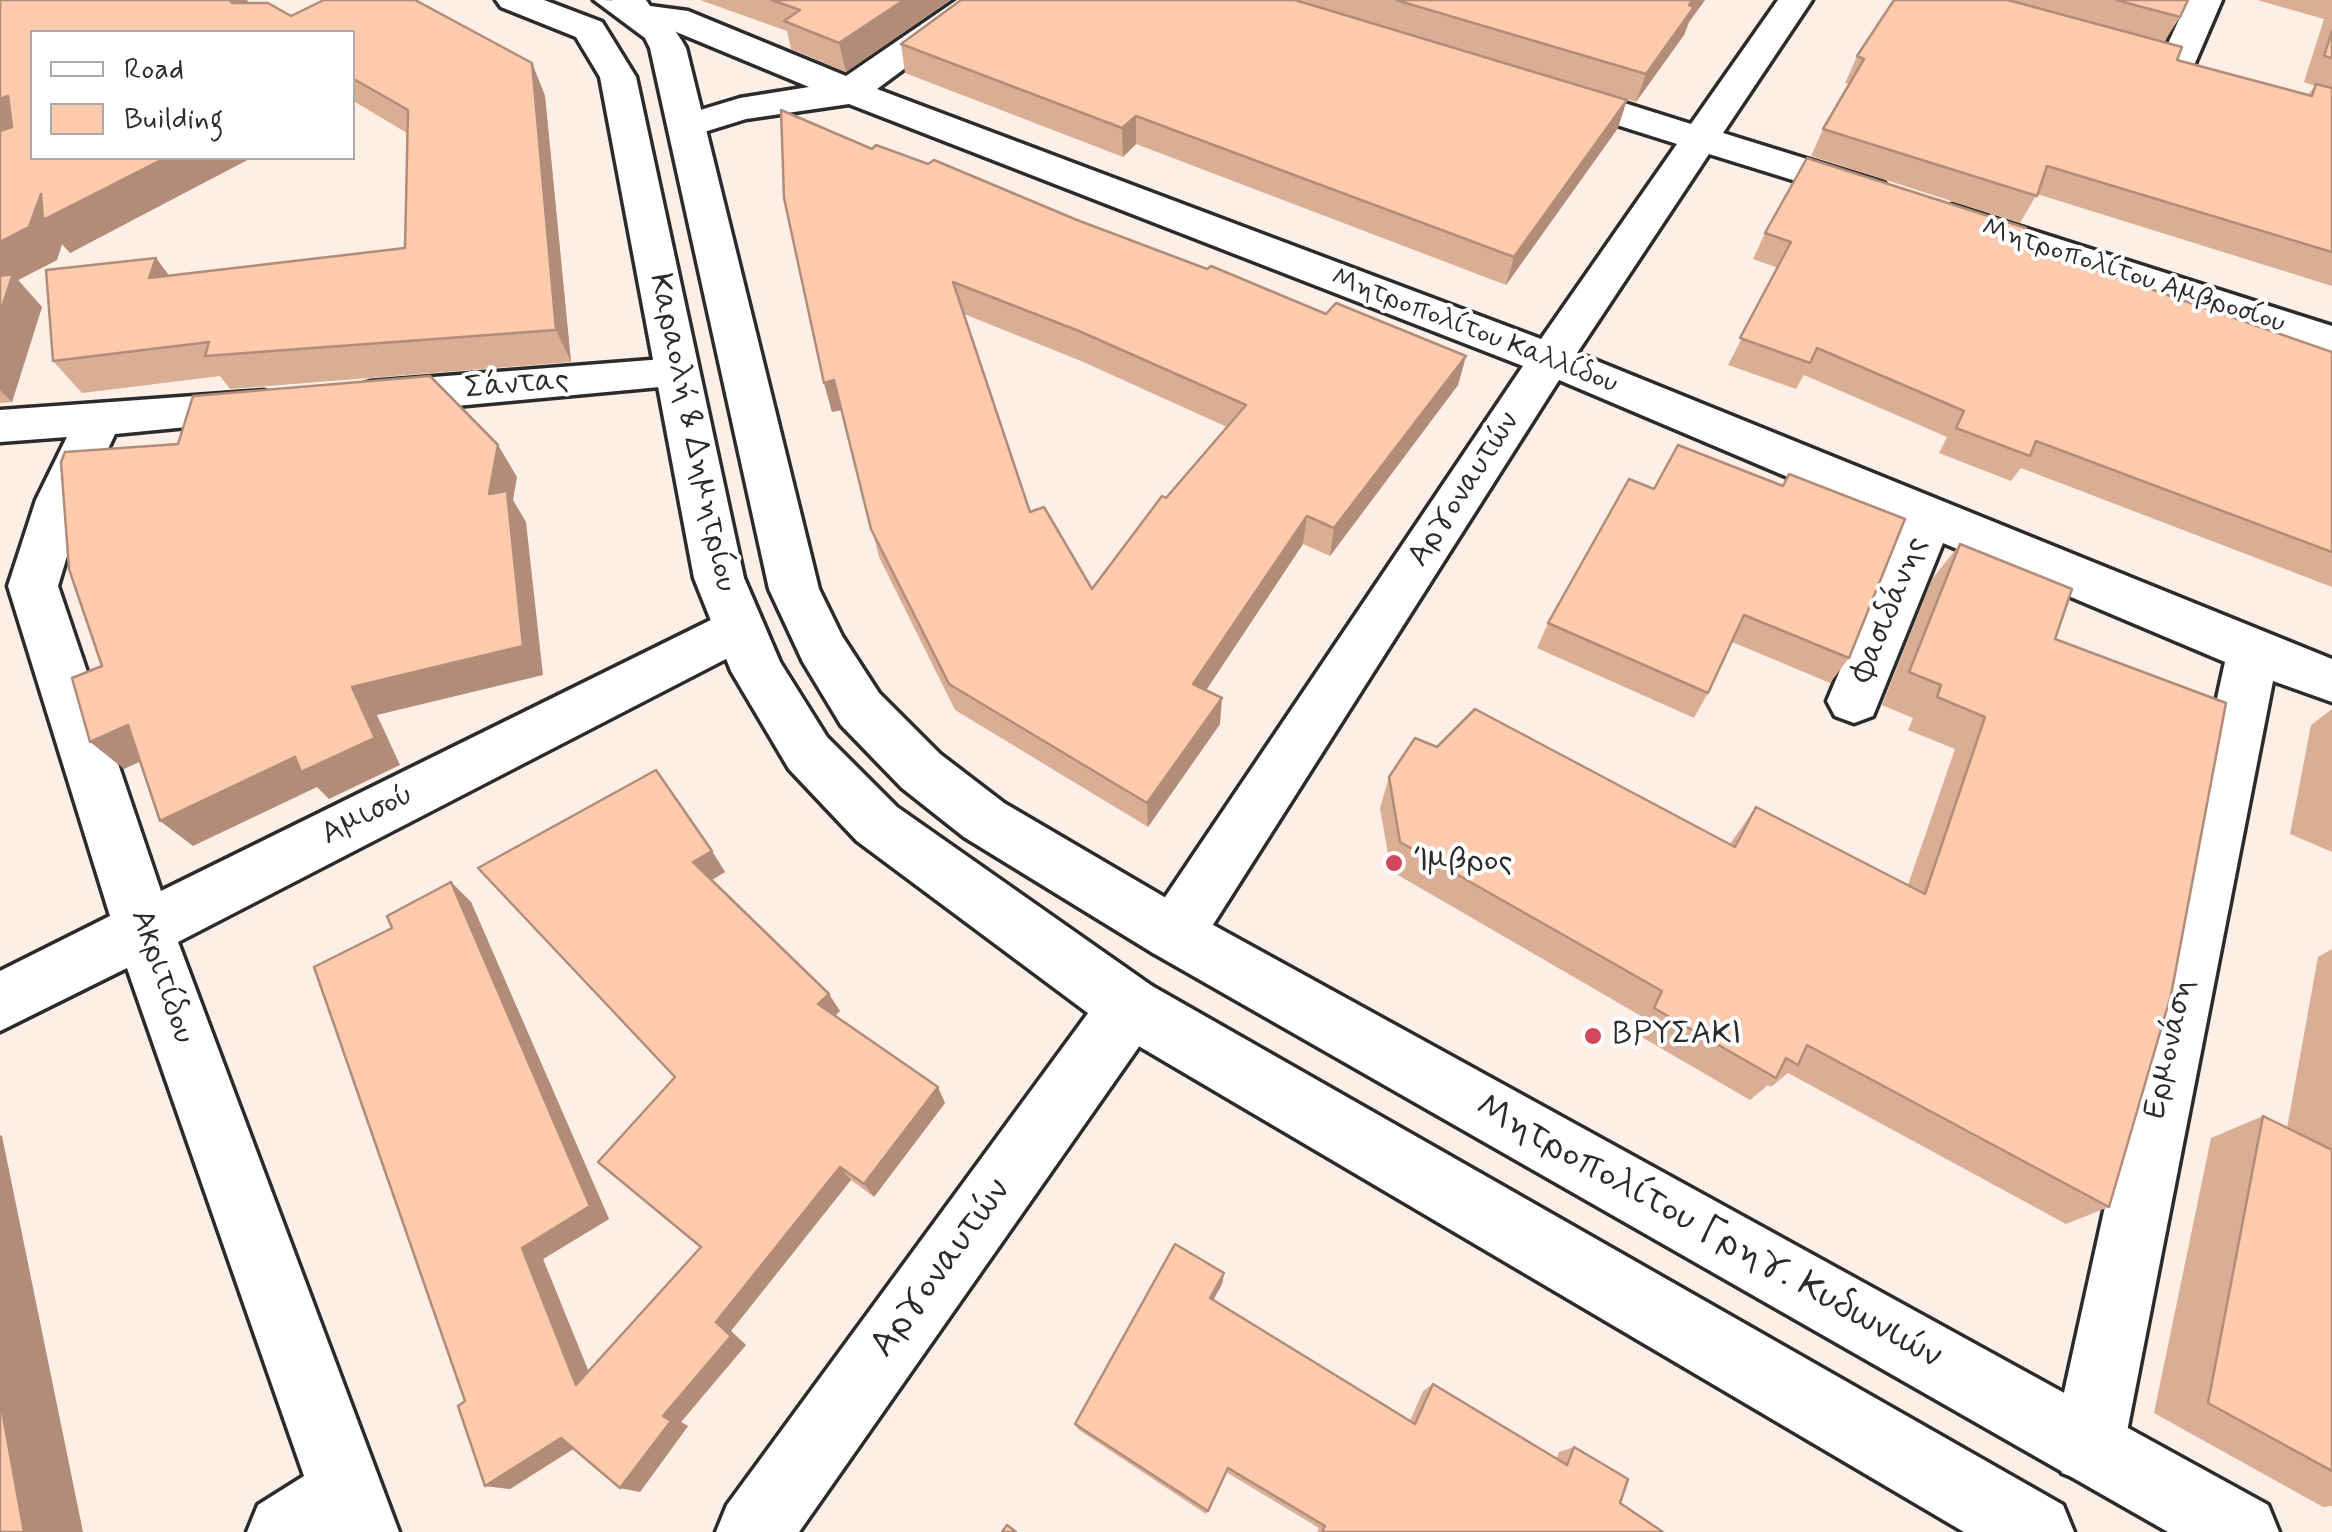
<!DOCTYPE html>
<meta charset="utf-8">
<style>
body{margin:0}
#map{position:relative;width:2332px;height:1532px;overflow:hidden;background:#feefe6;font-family:Mynerve,sans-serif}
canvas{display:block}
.legend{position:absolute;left:30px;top:30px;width:325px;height:130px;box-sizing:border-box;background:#fff;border:2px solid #aaa;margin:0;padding:12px 18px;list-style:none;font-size:30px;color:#2b2b2b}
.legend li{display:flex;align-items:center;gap:20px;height:50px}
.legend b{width:50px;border:2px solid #aaa}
</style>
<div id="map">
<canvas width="2332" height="1532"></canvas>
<ul class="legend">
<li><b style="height:12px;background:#fff"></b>Road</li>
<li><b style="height:28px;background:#fdcaad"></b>Building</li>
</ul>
</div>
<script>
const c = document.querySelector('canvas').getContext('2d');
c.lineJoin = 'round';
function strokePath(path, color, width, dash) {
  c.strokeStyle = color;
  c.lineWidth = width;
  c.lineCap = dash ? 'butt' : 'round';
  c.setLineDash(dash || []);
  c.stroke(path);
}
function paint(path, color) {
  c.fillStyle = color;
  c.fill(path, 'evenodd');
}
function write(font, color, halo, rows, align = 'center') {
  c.font = font + ' Mynerve,sans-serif';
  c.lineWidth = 8;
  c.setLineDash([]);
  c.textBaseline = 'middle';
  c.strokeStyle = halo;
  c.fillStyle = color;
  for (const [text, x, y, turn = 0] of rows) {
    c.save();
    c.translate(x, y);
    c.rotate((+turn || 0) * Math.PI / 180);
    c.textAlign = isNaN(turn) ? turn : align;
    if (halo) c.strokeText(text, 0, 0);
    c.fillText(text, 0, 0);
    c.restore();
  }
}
const minor = new Path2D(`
 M 612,0 L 646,0 L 650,6 L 688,11 L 846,76 L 957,0 L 997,0 L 877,89 L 1541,339 L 1677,144 L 1538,100 L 1532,92 L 1538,84 L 1564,84 L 1691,124 L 1778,0 L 1812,0 L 1723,133 L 1884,183 L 1890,192 L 1884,201 L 1870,204 L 1709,154 L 1577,353 L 2332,659 L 2332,702 L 2273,681 L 2124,1447 L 2114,1473 L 2088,1483 L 2062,1473 L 2052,1447 L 2225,662 L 1943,543 L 1873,716 L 1854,723 L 1835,716 L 1827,701 L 1901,525 L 1559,380 L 1195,953 L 1174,961 L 1153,953 L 1144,934 L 1153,915 L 1523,366 L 849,104 L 746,119 L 688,137 L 674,134 L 669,126 L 674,118 L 740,98 L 809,87 L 669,29 L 627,23 Z
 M 2188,0 L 2222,0 L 2195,63 L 2190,71 L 2164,71 L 2159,63 Z
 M 1952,205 L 2332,326 L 2332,356 L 1938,227 L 1932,218 L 1938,209 Z
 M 676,358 L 692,362 L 698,373 L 692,384 L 370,414 L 354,409 L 347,398 L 354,387 L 370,382 Z
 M 264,391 L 280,396 L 287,407 L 280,418 L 115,434 L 84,500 L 58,586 L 161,891 L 719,616 L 737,610 L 755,616 L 763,630 L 755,644 L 178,942 L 399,1532 L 247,1532 L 258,1505 L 304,1476 L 127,968 L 0,1031 L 0,971 L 110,916 L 8,586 L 36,500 L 67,437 L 0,442 L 0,410 Z
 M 1130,978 L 1152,986 L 1161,1007 L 1152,1028 L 799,1532 L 716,1532 L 727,1505 L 1108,986 Z`);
const major = new Path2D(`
 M 496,0 L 544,0 L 602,22 L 636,77 L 744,578 L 780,662 L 827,737 L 897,807 L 1152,986 L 2063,1505 L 2074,1532 L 1964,1532 L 1108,1028 L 857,841 L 789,769 L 731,671 L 694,578 L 600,77 L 576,37 L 501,7 Z
 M 594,0 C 640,0 662,5 686,48 L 819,589 L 842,636 L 879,693 L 940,754 L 1004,803 L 1195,915 L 2268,1505 L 2279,1532 L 2168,1532 L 1153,953 L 964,837 L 902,788 L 841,725 L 803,662 L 769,589 L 650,48 L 645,38 Z`);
strokePath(minor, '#2b2b2b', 7);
strokePath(major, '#2b2b2b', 7);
paint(minor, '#fff');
paint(major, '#fff');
paint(new Path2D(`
 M 0,0 L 247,0 L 249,3 L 268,3 L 291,16 L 324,0 L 415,0 L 532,63 L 545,96 L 571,362 L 230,389 L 220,376 L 82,393 L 53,361 L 46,270 L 156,258 L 169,275 L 405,248 L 407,133 L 355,102 L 352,104 L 352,32 L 32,32 L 32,158 L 251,158 L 70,253 L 62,244 L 57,260 L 18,280 L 42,307 L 12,402 L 0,403 Z
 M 700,0 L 950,0 L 846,72 L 791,49 L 787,31 Z
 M 1297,0 L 1705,0 L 1689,22 L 1684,35 L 1636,102 Z
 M 1894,0 L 2188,0 L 2180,17 L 2164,42 L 2177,60 L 2308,95 L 2315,86 L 2304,82 L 2324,19 L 2257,0 L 2332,0 L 2332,286 L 2037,194 L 2020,223 L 1811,156 L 1823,129 L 1849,84 L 1845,83 L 1857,56 Z
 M 901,44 L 1618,128 L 1506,285 L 1136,144 L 1123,157 L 905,73 Z
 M 872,149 L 1077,220 L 1326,314 L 1466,356 L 1458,385 L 1330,556 L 1303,544 L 1206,690 L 1220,724 L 1148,827 L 955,710 L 879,557 L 842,410 L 832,412 L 824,383 ZM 964,314 L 1081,361 L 1227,427 L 1166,498 L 1092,589 L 1030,512 Z
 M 1765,233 L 2021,244 L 2332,352 L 2332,587 L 2021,468 L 2011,481 L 1939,453 L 1947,437 L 1804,375 L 1796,389 L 1728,365 L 1778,268 L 1753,259 Z
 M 1629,479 L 1849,658 L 1830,683 L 1732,642 L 1708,693 L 1694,718 L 1537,648 L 1548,623 Z
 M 1960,544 L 2055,639 L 2109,1207 L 2066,1224 L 1788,1073 L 1771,1087 L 1768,1085 L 1750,1100 L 1633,1032 L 1641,1016 L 1391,871 L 1380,808 L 1389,777 L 1437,747 L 1730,844 L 1756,807 L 1908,885 L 1955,749 L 1908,730 L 1913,718 L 1882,705 L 1932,579 Z
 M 2332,709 L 2332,852 L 2290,834 L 2311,725 Z
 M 712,851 L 725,872 L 711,880 L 840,1011 L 835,1016 L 945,1103 L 874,1197 L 851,1180 L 731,1331 L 746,1345 L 681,1422 L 688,1426 L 640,1492 L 620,1488 L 574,1449 L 510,1489 L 485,1486 L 465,1401 L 471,902 L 609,1219 L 543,1259 L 588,1371 L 701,1247 L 675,1077 Z
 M 2332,949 L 2332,1506 L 2323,1507 L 2154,1413 L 2211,1138 L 2263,1116 L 2287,1128 L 2318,957 Z
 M 1224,1273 L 1222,1284 L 1213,1299 L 1410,1421 L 1423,1391 L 1433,1384 L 1557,1458 L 1559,1452 L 1574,1447 L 1620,1503 L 1663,1532 L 1317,1532 L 1319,1528 L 1226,1472 L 1206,1514 L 1079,1430 L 1075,1424 Z`), '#daae95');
paint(new Path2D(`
 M 230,0 L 247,0 L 258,19 L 248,30 Z
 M 904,0 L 950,0 L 846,72 L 839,43 Z
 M 1693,0 L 1705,0 L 1689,22 L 1684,35 L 1636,102 L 1646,74 Z
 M 532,63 L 545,96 L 571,362 L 556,330 Z
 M 8,96 L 32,127 L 0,142 L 0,99 Z
 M 1627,100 L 1618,128 L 1506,285 L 1514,257 Z
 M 1136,116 L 1136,144 L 1123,157 L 1122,128 Z
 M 165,158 L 251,158 L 70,253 L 62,244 L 57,260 L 18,280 L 42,307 L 12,402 L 0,390 L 0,242 L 41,194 Z
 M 156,258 L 180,291 L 149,278 Z
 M 1466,356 L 1458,385 L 1330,556 L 1334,528 Z
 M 834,380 L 842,410 L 832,412 L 824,383 Z
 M 498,445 L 517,477 L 513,500 L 526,522 L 543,675 L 377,715 L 400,765 L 329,799 L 317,787 L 193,846 L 160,821 L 295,757 L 352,687 L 489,494 Z
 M 1307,516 L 1303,544 L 1193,710 L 1193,684 Z
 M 1222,698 L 1220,724 L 1148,827 L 1147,803 Z
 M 128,725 L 161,752 L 124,769 L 90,742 Z
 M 712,851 L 725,872 L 707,883 L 693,862 Z
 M 451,882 L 471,902 L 609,1219 L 543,1259 L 597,1392 L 576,1385 L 522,1248 Z
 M 829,994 L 840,1011 L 828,1022 L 818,1004 Z
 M 938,1087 L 945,1103 L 874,1197 L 864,1184 Z
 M 0,1135 L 2,1136 L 83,1532 L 24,1532 L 0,1399 Z
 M 840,1167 L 851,1180 L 731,1331 L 746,1345 L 681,1422 L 688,1426 L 640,1492 L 620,1488 L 716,1322 Z
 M 1224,1273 L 1222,1284 L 1209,1308 L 1210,1298 Z
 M 561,1438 L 582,1443 L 510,1489 L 485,1486 Z`), '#b18d79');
const building = new Path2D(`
 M 0,0 L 230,0 L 232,3 L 268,3 L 291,16 L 324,0 L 415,0 L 532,63 L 556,330 L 205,356 L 209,342 L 53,361 L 46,270 L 156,258 L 149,278 L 405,248 L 408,110 L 352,78 L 352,32 L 32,32 L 32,158 L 165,158 L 43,220 L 41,194 L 29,227 L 0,242 L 0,131 L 12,127 L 8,96 L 0,99 Z
 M 772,0 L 904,0 L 839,43 L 784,21 L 800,10 Z
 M 961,0 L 1295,0 L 1627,100 L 1514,257 L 1136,116 L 1122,128 L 901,44 Z
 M 1396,0 L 1693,0 L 1689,5 L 1694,7 L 1646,74 Z
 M 1894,0 L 2008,0 L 2182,47 L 2177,60 L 2312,96 L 2316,84 L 2332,88 L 2332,252 L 2047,166 L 2037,196 L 1823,129 L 1864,59 L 1857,56 Z
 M 2116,0 L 2188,0 L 2180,17 Z
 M 2332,31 L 2332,58 L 2324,56 Z
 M 781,110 L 872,149 L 876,145 L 928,164 L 934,160 L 1077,220 L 1207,269 L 1211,266 L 1326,314 L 1336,303 L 1466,356 L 1334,528 L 1307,516 L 1193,684 L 1222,698 L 1147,803 L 949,684 L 871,529 L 834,380 L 824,383 L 784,198 ZM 953,282 L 1079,331 L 1246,405 L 1166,498 L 1162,496 L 1092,589 L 1044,507 L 1030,512 Z
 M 1807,158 L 2026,228 L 2021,244 L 2332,352 L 2332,552 L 2036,441 L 2030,456 L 1956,428 L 1964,411 L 1817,348 L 1810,363 L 1740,338 L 1791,242 L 1765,233 Z
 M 13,274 L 0,313 L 0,276 Z
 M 430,376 L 498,445 L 489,494 L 507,491 L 523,646 L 352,687 L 375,738 L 301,772 L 295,757 L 160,821 L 128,725 L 90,742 L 72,678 L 102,666 L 69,569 L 61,462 L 65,452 L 178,444 L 193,396 Z
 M 1678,445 L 1783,486 L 1789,474 L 1905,519 L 1849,658 L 1744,615 L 1708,693 L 1548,623 L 1629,479 L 1654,489 Z
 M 1960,544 L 2072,589 L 2055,639 L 2226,703 L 2171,995 L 2109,1207 L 1807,1045 L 1798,1065 L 1786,1058 L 1776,1078 L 1654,1008 L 1662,991 L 1400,842 L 1389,777 L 1415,738 L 1437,747 L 1475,709 L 1735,847 L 1756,807 L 1925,894 L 1985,717 L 1937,697 L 1941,685 L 1909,672 Z
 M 656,770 L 712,851 L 693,862 L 829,994 L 818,1004 L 938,1087 L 864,1184 L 840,1167 L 716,1322 L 731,1336 L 663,1416 L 671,1421 L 620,1488 L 561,1438 L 485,1486 L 458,1406 L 465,1401 L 314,967 L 392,928 L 387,916 L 451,882 L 590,1206 L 522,1248 L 576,1385 L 701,1247 L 598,1162 L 675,1077 L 478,868 Z
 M 2263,1116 L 2332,1150 L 2332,1471 L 2208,1403 Z
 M 1175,1244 L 1224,1273 L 1210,1298 L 1415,1424 L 1433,1384 L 1567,1465 L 1574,1447 L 1628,1479 L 1620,1503 L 1663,1532 L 1322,1532 L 1325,1526 L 1228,1468 L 1208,1511 L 1075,1424 Z
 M 0,1399 L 24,1532 L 0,1532 Z
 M 1007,1525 L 1016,1532 L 1002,1532 Z`);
paint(building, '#fdcaad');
strokePath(building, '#b18d79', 2.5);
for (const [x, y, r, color] of [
 [1394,863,10,"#d1495b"],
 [1593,1036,10,"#d1495b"]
]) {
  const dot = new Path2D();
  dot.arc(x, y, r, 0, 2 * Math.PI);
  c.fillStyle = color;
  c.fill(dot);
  strokePath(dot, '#fff', 4);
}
write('28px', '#2b2b2b', '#fff', [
 ["Μητροπολίτου Αμβροσίου",2133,277,18],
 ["Μητροπολίτου Καλλίδου",1474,332,21]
]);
write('32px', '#2b2b2b', '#fff', [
 ["Σάντας",517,386,-5],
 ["Καραολή & Δημητρίου",691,433,78],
 ["Αργοναυτών",1465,490,-57],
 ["Φασιδάνης",1891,610,-68],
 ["Αμισού",368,816,-27],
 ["Ακριτίδου",161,977,71],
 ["Ερμονάση",2171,1049,-78]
]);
write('32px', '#2b2b2b', '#fff', [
 ["Ίμβρος",1414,863],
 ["ΒΡΥΣΑΚΙ",1613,1036]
], 'left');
write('38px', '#2b2b2b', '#fff', [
 ["Μητροπολίτου Γρηγ. Κυδωνιών",1708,1233,29],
 ["Αργοναυτών",942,1269,-54]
]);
</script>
